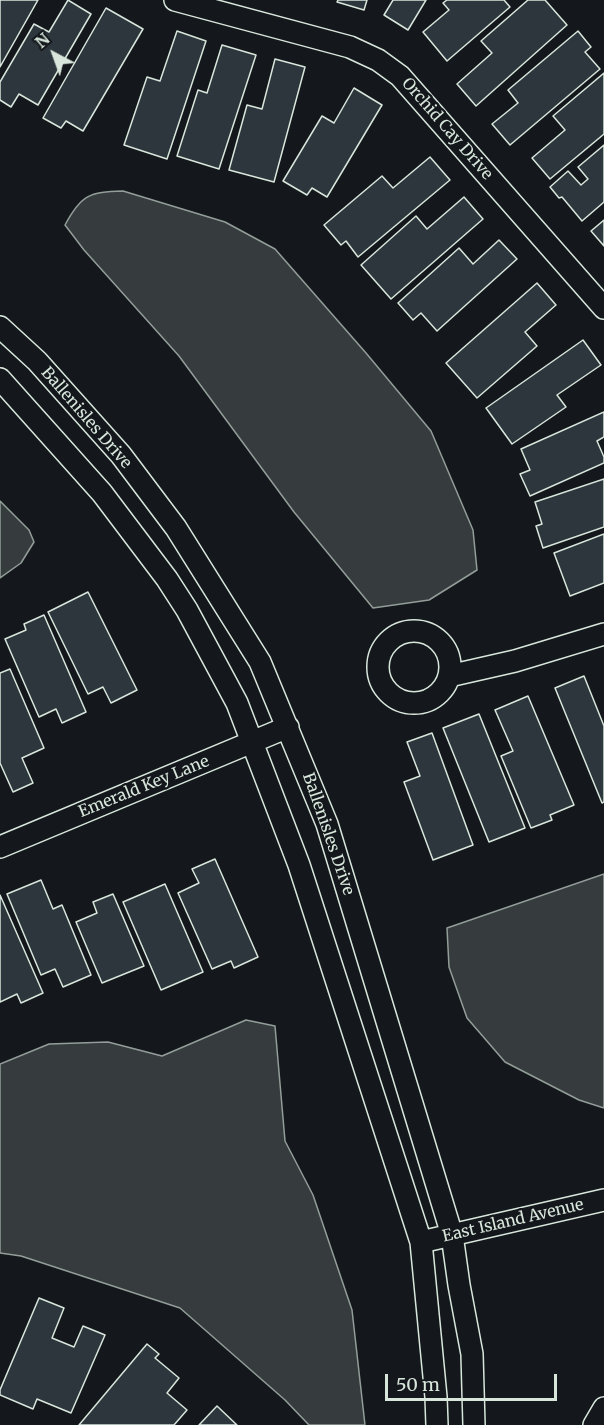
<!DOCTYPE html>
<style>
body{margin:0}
#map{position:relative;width:604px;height:1425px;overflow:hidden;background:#14181c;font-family:Merriweather,serif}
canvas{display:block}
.north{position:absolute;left:24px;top:24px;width:60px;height:60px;-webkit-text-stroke:4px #14181c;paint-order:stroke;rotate:319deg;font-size:16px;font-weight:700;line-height:24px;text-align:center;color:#d8e6dc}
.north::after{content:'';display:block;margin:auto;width:21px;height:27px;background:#d8e6dc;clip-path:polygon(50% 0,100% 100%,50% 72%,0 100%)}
.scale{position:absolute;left:385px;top:1374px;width:172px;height:27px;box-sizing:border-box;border:3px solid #d8e6dc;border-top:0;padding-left:8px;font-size:18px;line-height:21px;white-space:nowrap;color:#d8e6dc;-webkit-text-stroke:4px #14181c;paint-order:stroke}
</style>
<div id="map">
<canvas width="604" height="1425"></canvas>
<div class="north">N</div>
<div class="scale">50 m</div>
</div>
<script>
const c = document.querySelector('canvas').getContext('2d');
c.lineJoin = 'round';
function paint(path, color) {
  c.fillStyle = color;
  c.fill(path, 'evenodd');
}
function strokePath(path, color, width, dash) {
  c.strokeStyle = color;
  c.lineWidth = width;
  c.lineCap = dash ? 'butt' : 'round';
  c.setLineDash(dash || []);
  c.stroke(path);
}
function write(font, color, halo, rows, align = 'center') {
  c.font = font + ' Merriweather,serif';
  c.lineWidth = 4.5;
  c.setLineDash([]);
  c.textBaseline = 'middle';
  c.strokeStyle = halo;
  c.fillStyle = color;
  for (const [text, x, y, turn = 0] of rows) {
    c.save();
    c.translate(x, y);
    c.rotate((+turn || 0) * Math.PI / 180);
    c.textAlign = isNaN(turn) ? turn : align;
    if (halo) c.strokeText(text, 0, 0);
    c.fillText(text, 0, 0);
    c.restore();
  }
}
const water = new Path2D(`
 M 123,191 L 225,222 L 275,249 L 366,353 L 431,431 L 473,530 L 477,570 L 429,600 L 373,608 L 294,512 L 179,356 L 84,250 L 65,225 C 81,195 89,192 123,191 Z
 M 0,501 L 29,530 L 34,542 L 21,563 L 0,578 Z
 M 604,874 L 604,1108 L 579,1100 L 505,1062 L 467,1018 L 449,967 L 447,928 Z
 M 246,1020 L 275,1026 L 285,1141 L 313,1195 L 352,1310 L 365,1425 L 309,1425 L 285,1400 L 180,1308 L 21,1256 L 0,1253 L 0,1064 L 49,1044 L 108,1042 L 162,1056 Z`);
paint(water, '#363b3e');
strokePath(water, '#939e99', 1.5);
const building = new Path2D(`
 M 0,0 L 38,0 L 0,67 Z
 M 68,0 L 91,14 L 38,105 L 19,94 L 11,107 L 0,100 L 0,82 L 34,24 L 49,32 Z
 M 338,0 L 367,0 L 364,10 L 337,2 Z
 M 393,0 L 426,0 L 408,30 L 384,15 Z
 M 447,0 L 504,0 L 510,7 L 447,61 L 423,32 L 449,10 L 443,3 Z
 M 528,0 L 545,0 L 567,25 L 476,106 L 457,84 L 492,53 L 481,41 Z
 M 106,8 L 143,29 L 83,131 L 66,121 L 61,128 L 43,118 Z
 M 177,31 L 206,41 L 167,159 L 124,145 L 147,77 L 160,81 Z
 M 578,31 L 591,47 L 585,52 L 600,69 L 510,145 L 492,124 L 518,103 L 508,90 Z
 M 222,45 L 256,55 L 219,169 L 177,156 L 198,90 L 207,93 Z
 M 275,59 L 305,67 L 274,182 L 229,170 L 247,105 L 262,109 Z
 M 604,73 L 604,134 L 550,179 L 532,158 L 565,130 L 553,116 Z
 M 354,88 L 382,105 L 327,197 L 312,188 L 307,195 L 283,181 L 322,116 L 334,123 Z
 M 604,145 L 604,202 L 582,221 L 562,197 L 559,198 L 550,187 L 568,171 L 581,185 L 588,179 L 578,167 Z
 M 430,157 L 450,180 L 358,257 L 346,241 L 341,245 L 324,225 L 382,176 L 393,188 Z
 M 464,197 L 483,219 L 391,299 L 361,265 L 416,216 L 427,229 Z
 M 604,220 L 604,246 L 591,231 Z
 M 499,240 L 517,259 L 437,331 L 421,313 L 413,320 L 398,303 L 459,248 L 473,264 Z
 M 537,283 L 556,305 L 525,332 L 537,346 L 477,398 L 446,363 Z
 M 583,340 L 601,365 L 557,395 L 566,407 L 512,444 L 486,408 Z
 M 604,412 L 604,437 L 597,441 L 604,457 L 604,463 L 530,496 L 520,474 L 530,470 L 521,449 Z
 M 604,479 L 604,527 L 543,548 L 536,526 L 542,524 L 535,502 Z
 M 604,534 L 604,583 L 570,596 L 554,553 Z
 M 88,592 L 137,690 L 111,703 L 103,687 L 88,694 L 48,612 Z
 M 44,615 L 86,712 L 62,723 L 56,709 L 39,717 L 5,639 L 26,630 L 24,624 Z
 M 10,669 L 44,748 L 22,758 L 33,783 L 13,792 L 0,763 L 0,673 Z
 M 584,676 L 604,726 L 604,802 L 602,803 L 555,688 Z
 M 528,696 L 574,805 L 550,815 L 552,820 L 531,828 L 501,756 L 513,751 L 495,710 Z
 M 479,714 L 525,828 L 489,842 L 443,728 Z
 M 432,733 L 473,845 L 433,860 L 404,782 L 420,776 L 407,742 Z
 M 215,859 L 258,957 L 234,968 L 231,961 L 212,969 L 178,893 L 199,883 L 192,869 Z
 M 41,880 L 53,909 L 62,905 L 91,975 L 63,987 L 55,969 L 41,975 L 7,894 Z
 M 165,884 L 203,972 L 161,990 L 123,902 Z
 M 113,894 L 144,966 L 102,983 L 76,922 L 97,913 L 93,902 Z
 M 0,895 L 43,993 L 21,1003 L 17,994 L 0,1002 Z
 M 39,1298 L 64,1308 L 52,1338 L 74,1347 L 83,1326 L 105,1335 L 71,1413 L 37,1399 L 33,1409 L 0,1395 L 0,1390 Z
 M 147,1344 L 159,1354 L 155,1358 L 179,1378 L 167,1393 L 187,1410 L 174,1425 L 79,1425 Z
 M 217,1406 L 237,1425 L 199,1425 Z`);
paint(building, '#2c363c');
strokePath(building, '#d8e6dc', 1.5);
const minor = new Path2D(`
 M 175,0 L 350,47 L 378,60 L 400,76 L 604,308
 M 0,327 L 37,361 L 121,455 L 176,528 L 260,662 L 327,824 L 452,1235 L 459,1285 L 472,1354 L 474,1425
 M 0,379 L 102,493 L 167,579 L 187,610 L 237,703 L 299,865 L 421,1242 L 436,1397 L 437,1425
 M378 667a36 36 0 1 1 72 0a36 36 0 1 1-72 0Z
 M 449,676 L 515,661 L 604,634
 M 0,847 L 288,727
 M 421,1242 L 604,1200
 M 594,1425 L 604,1408`);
strokePath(minor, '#d8e6dc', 24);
strokePath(minor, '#14181c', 21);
write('16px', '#d8e6dc', '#14181c', [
 ["Orchid Cay Drive",447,129,49],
 ["Ballenisles Drive",86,418,49],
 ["Emerald Key Lane",144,787,-22],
 ["Ballenisles Drive",328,834,71],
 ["East Island Avenue",513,1221,-13]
]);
</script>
